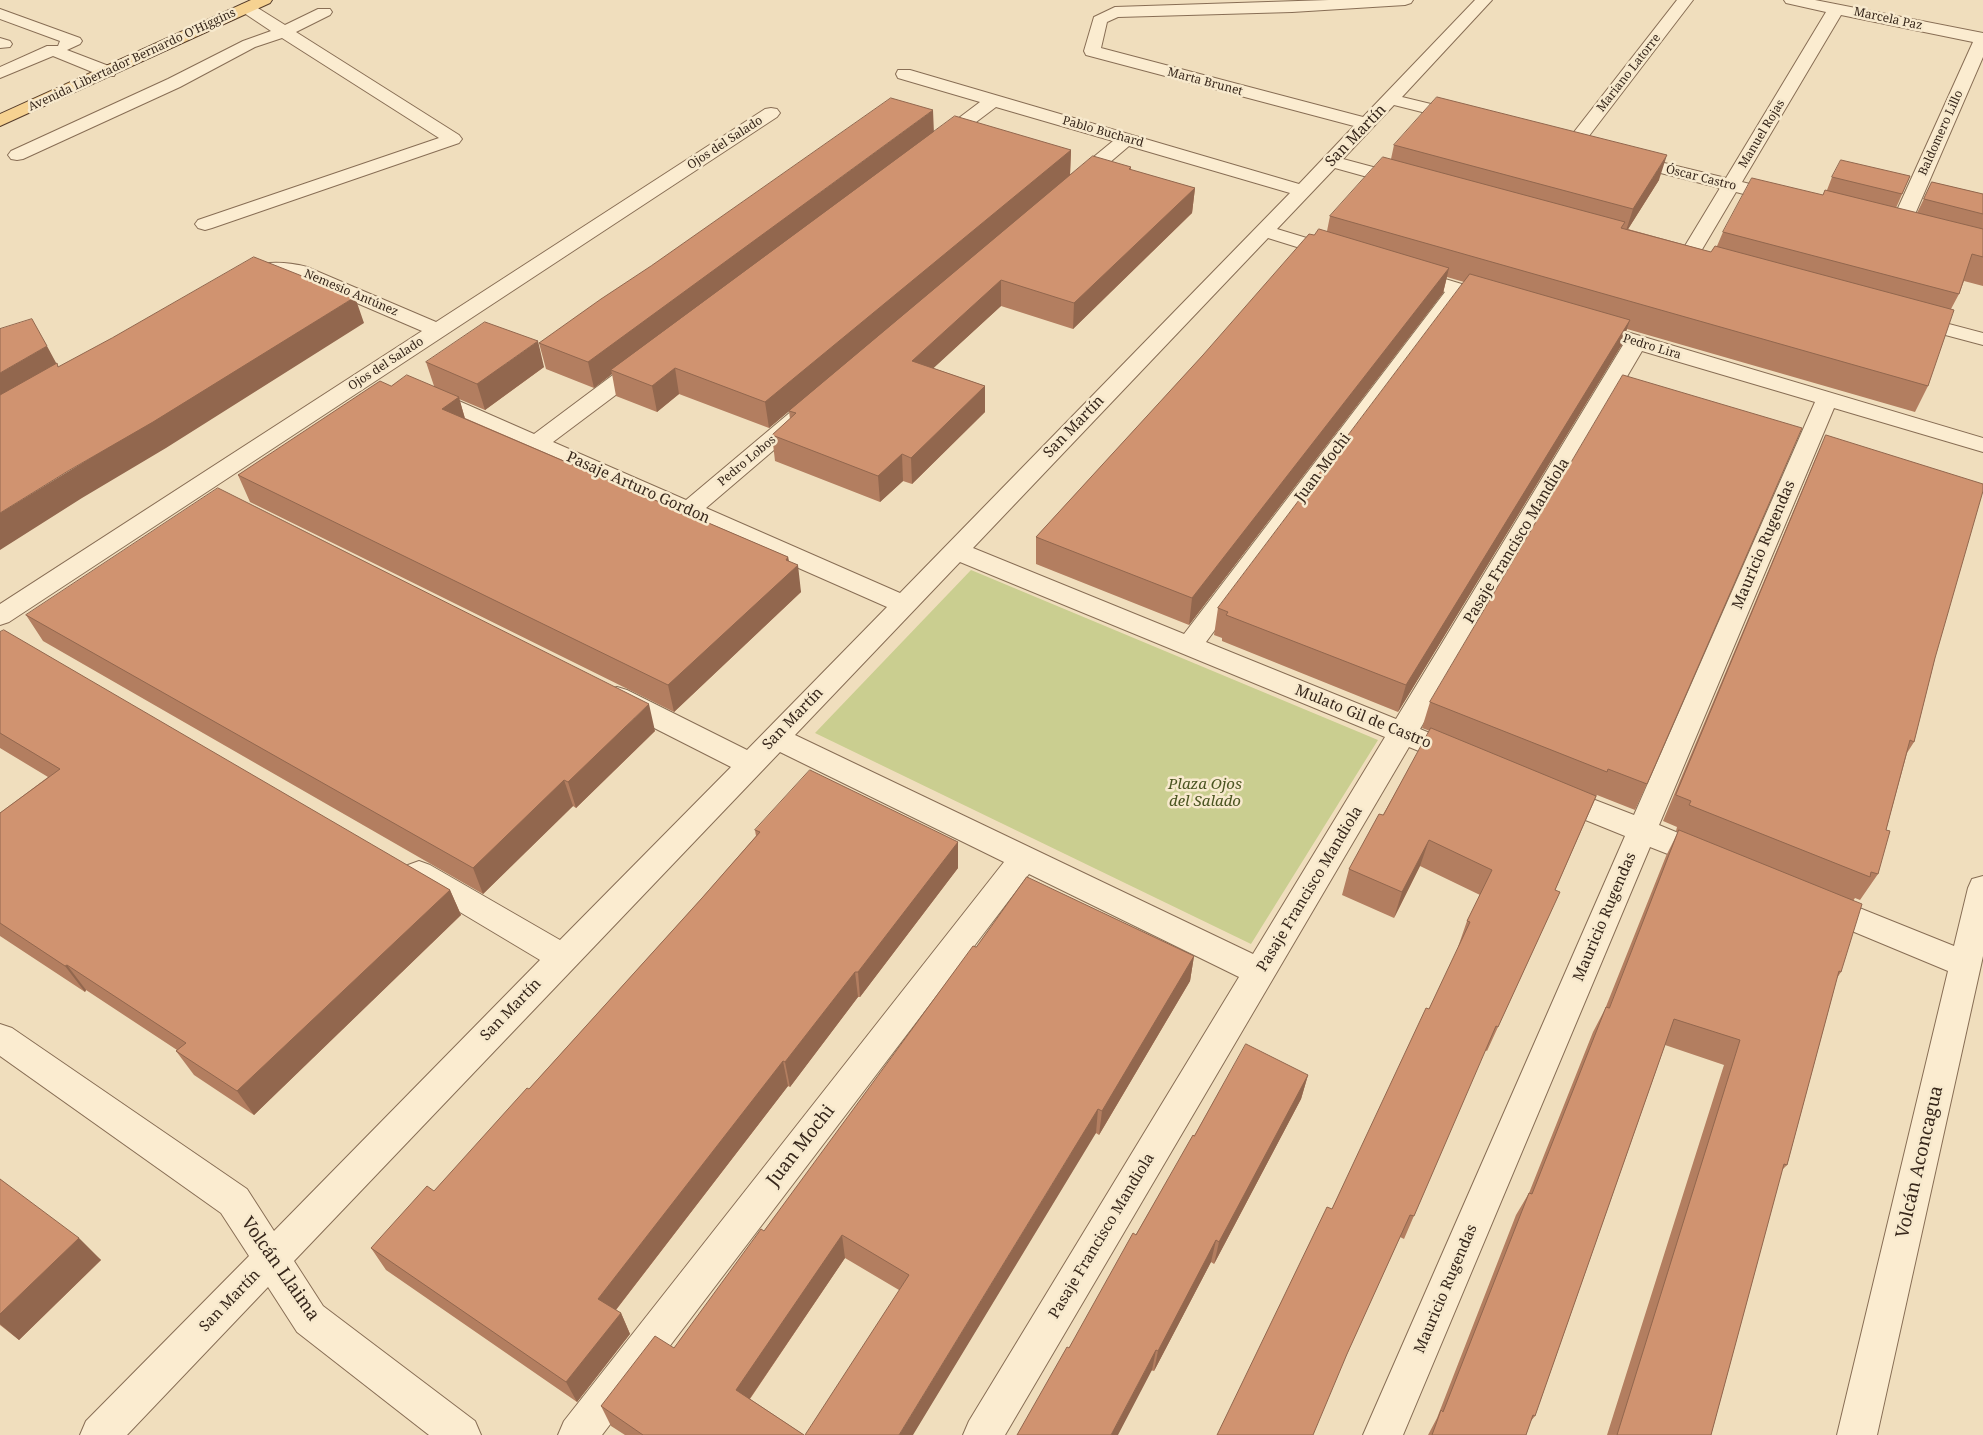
<!DOCTYPE html>
<meta charset="utf-8">
<style>
body{margin:0}
canvas{display:block;background:#f0debd}
</style>
<canvas width="1983" height="1435"></canvas>
<script>
const c = document.querySelector('canvas').getContext('2d');
c.lineJoin = 'round';
function paint(path, color) {
  c.fillStyle = color;
  c.fill(path, 'evenodd');
}
function strokePath(path, color, width, dash) {
  c.strokeStyle = color;
  c.lineWidth = width;
  c.lineCap = dash ? 'butt' : 'round';
  c.setLineDash(dash || []);
  c.stroke(path);
}
function write(font, color, halo, rows, align = 'center') {
  c.font = font + ' "Noto Serif",serif';
  c.lineWidth = 5;
  c.setLineDash([]);
  c.textBaseline = 'middle';
  c.strokeStyle = halo;
  c.fillStyle = color;
  for (const [text, x, y, turn = 0] of rows) {
    c.save();
    c.translate(x, y);
    c.rotate((+turn || 0) * Math.PI / 180);
    c.textAlign = isNaN(turn) ? turn : align;
    if (halo) c.strokeText(text, 0, 0);
    c.fillText(text, 0, 0);
    c.restore();
  }
}
paint(new Path2D(`
 M 971,570 L 1378,740 L 1251,944 L 815,733 Z`), '#cace90');
const minor = new Path2D(`
 M 1329,0 L 1413,0 L 1411,3 L 1405,5 L 1292,12 L 1118,17 L 1107,22 L 1101,48 L 1363,117 L 1475,0 L 1492,0 L 1402,97 L 1468,113 L 1471,117 L 1468,121 L 1462,122 L 1394,105 L 1343,159 L 1414,178 L 1416,182 L 1414,186 L 1407,188 L 1335,168 L 1277,229 L 1343,249 L 1346,253 L 1343,257 L 1336,259 L 1329,257 L 1268,238 L 973,548 L 1184,634 L 1445,292 L 1402,278 L 1399,274 L 1402,270 L 1409,268 L 1501,296 L 1504,300 L 1501,304 L 1494,306 L 1463,297 L 1206,642 L 1396,719 L 1623,345 L 1611,342 L 1608,337 L 1611,332 L 1619,331 L 1627,332 L 1983,438 L 1983,452 L 1834,408 L 1659,825 L 1717,849 L 1721,857 L 1717,865 L 1706,869 L 1650,847 L 1403,1435 L 1363,1435 L 1625,836 L 1546,804 L 1542,796 L 1546,788 L 1556,785 L 1634,815 L 1815,402 L 1642,351 L 1420,729 L 1468,749 L 1472,756 L 1468,763 L 1458,767 L 1409,747 L 1005,1435 L 963,1435 L 969,1421 L 1239,977 L 1029,874 L 602,1435 L 558,1435 L 564,1421 L 1004,862 L 780,752 L 294,1261 L 323,1306 L 475,1421 L 481,1435 L 429,1435 L 297,1332 L 268,1287 L 127,1435 L 80,1435 L 86,1421 L 249,1256 L 221,1213 L 0,1056 L 0,1024 L 12,1028 L 247,1189 L 274,1231 L 540,960 L 408,881 L 404,873 L 408,865 L 419,861 L 430,865 L 560,940 L 731,767 L 607,704 L 603,697 L 607,690 L 617,687 L 627,690 L 747,750 L 887,607 L 420,401 L 417,396 L 420,391 L 428,389 L 436,391 L 534,434 L 637,357 L 645,356 L 653,357 L 656,362 L 653,367 L 553,442 L 686,500 L 793,410 L 801,408 L 809,410 L 812,415 L 809,420 L 706,508 L 900,593 L 1290,193 L 1129,146 L 1081,187 L 1074,189 L 1067,187 L 1065,183 L 1067,179 L 1113,141 L 996,107 L 943,147 L 937,148 L 931,147 L 928,143 L 931,139 L 980,102 L 898,78 L 896,74 L 898,70 L 910,70 L 1299,184 L 1354,126 L 1086,55 L 1084,51 L 1094,17 L 1115,7 ZM 960,562 L 1385,737 L 1253,954 L 795,735 Z
 M 1677,0 L 1693,0 L 1579,149 L 1573,150 L 1567,149 L 1564,145 L 1567,141 Z
 M 1784,0 L 1815,0 L 1983,33 L 1983,57 L 1909,228 L 1906,232 L 1899,234 L 1892,232 L 1889,228 L 1973,42 L 1841,15 L 1742,182 L 1789,194 L 1791,198 L 1789,202 L 1782,204 L 1736,192 L 1694,263 L 1687,265 L 1680,263 L 1677,259 L 1720,188 L 1621,163 L 1618,159 L 1621,155 L 1627,154 L 1726,178 L 1826,12 L 1786,3 Z
 M 247,3 L 253,5 L 285,25 L 318,9 L 330,9 L 332,12 L 330,15 L 296,32 L 459,135 L 462,139 L 459,143 L 212,228 L 205,230 L 198,228 L 195,224 L 198,220 L 439,138 L 282,38 L 255,47 L 180,87 L 23,159 L 17,160 L 11,159 L 8,155 L 11,151 L 168,79 L 243,41 L 271,31 L 241,11 L 239,8 L 241,5 Z
 M 0,9 L 80,38 L 82,41 L 80,44 L 67,50 L 114,68 L 116,72 L 114,76 L 102,76 L 53,56 L 0,78 L 0,67 L 47,46 L 58,46 L 60,41 L 0,19 Z
 M 0,38 L 10,41 L 12,44 L 10,47 L 0,48 Z
 M 771,108 L 777,109 L 780,113 L 777,117 L 9,622 L 0,625 L 0,604 L 422,331 L 294,276 L 273,275 L 247,283 L 240,281 L 237,277 C 250,258 288,262 307,267 L 436,322 L 765,109 Z
 M 1911,314 L 1983,333 L 1983,345 L 1904,324 L 1901,320 L 1904,316 Z
 M 1983,876 L 1983,956 L 1877,1435 L 1837,1435 L 1948,971 L 1811,914 L 1807,905 L 1811,896 L 1822,893 L 1954,946 L 1968,888 L 1972,879 Z`);
const major = new Path2D(`
 M 251,0 L 272,0 L 270,3 L 0,126 L 0,114 Z`);
strokePath(minor, '#886e55', 2);
strokePath(major, '#563c2a', 2);
paint(minor, '#fbecd0');
paint(major, '#f6d291');
paint(new Path2D(`
 M 934,132 L 1071,150 L 1070,175 L 1131,167 L 1131,170 L 1195,188 L 1192,213 L 1073,329 L 1001,306 L 933,368 L 985,386 L 985,412 L 912,484 L 903,481 L 880,502 L 775,461 L 772,435 L 790,419 L 789,411 L 769,428 L 679,394 L 657,412 L 616,396 L 612,374 L 594,388 L 546,369 L 539,343 Z
 M 1394,145 L 1659,180 L 1628,229 L 1711,252 L 1717,246 L 1723,232 L 1823,195 L 1827,190 L 1832,177 L 1910,176 L 1896,208 L 1917,213 L 1932,182 L 1983,194 L 1983,286 L 1964,281 L 1959,294 L 1951,309 L 1928,386 L 1915,412 L 1627,329 L 1621,346 L 1398,712 L 1222,641 L 1222,638 L 1214,635 L 1218,608 L 1464,282 L 1447,277 L 1443,293 L 1189,625 L 1036,564 L 1036,537 L 1314,235 L 1327,231 L 1330,216 L 1391,159 Z
 M 426,362 L 544,367 L 485,410 L 459,399 L 465,418 L 788,557 L 789,561 L 801,592 L 674,712 L 250,502 L 238,475 L 391,386 L 434,386 Z
 M 1623,375 L 1647,784 L 1635,810 L 1597,795 L 1555,890 L 1548,918 L 1487,1051 L 1485,1050 L 1404,1239 L 1400,1237 L 1341,1367 L 1332,1209 L 1459,947 L 1458,947 L 1467,921 L 1480,895 L 1420,866 L 1394,918 L 1342,895 L 1349,869 L 1383,815 L 1430,731 L 1422,728 L 1430,702 Z
 M 1826,435 L 1935,658 L 1914,742 L 1907,753 L 1886,830 L 1878,874 L 1860,900 L 1855,898 L 1853,901 L 1841,972 L 1837,978 L 1787,1165 L 1782,1170 L 1711,1435 L 1607,1435 L 1724,1065 L 1665,1045 L 1535,1416 L 1530,1422 L 1526,1435 L 1428,1435 L 1437,1418 L 1516,1215 L 1529,1193 L 1593,1032 L 1605,1009 L 1666,856 L 1678,832 L 1676,831 L 1677,827 L 1663,821 L 1814,462 Z
 M 26,615 L 655,731 L 576,808 L 573,806 L 483,894 L 43,641 Z
 M 0,632 L 450,890 L 461,915 L 254,1115 L 194,1075 L 176,1051 L 177,1050 L 86,990 L 85,992 L 0,936 L 0,813 L 48,777 L 0,748 Z
 M 755,830 L 958,842 L 958,868 L 860,997 L 858,997 L 790,1087 L 788,1086 L 616,1310 L 621,1313 L 630,1334 L 577,1402 L 386,1270 L 371,1248 L 434,1191 L 529,1089 L 702,898 L 756,836 Z
 M 976,947 L 1194,956 L 1190,981 L 1099,1135 L 1096,1133 L 899,1290 L 845,1258 L 750,1399 L 804,1435 L 625,1435 L 611,1426 L 601,1406 L 674,1348 L 764,1231 Z
 M 1308,1075 L 1301,1099 L 1214,1264 L 1211,1262 L 1154,1371 L 1069,1348 L 1194,1136 Z
 M 0,1179 L 101,1260 L 19,1340 L 0,1325 Z`), '#b37e60');
paint(new Path2D(`
 M 933,110 L 934,134 L 611,370 L 612,374 L 594,388 L 588,362 Z
 M 1071,150 L 1070,175 L 769,428 L 765,402 Z
 M 1667,155 L 1659,180 L 1625,234 L 1633,209 Z
 M 1195,188 L 1192,213 L 1073,329 L 1074,303 Z
 M 1449,268 L 1443,293 L 1189,625 L 1192,598 Z
 M 1001,280 L 1001,306 L 913,387 L 912,361 Z
 M 355,297 L 364,323 L 166,448 L 82,498 L 0,550 L 0,513 Z
 M 1630,320 L 1621,346 L 1398,712 L 1406,685 Z
 M 538,341 L 544,367 L 485,410 L 477,384 Z
 M 47,346 L 61,372 L 0,407 L 0,373 Z
 M 675,368 L 679,394 L 657,412 L 652,386 Z
 M 985,386 L 985,412 L 912,484 L 911,458 Z
 M 459,397 L 466,423 L 442,409 Z
 M 902,454 L 903,481 L 880,502 L 878,476 Z
 M 788,557 L 790,572 L 798,565 L 801,592 L 674,712 L 668,685 Z
 M 649,704 L 655,731 L 576,808 L 568,782 Z
 M 564,780 L 573,806 L 483,894 L 473,868 Z
 M 1429,840 L 1420,866 L 1394,918 L 1402,892 Z
 M 958,842 L 958,868 L 860,997 L 858,972 Z
 M 450,890 L 461,915 L 254,1115 L 237,1091 Z
 M 1194,956 L 1190,981 L 1099,1135 L 1102,1111 Z
 M 67,965 L 86,990 L 85,992 L 65,966 Z
 M 855,972 L 858,997 L 790,1087 L 785,1062 Z
 M 783,1061 L 788,1086 L 608,1320 L 598,1299 Z
 M 1308,1075 L 1301,1099 L 1214,1264 L 1219,1242 Z
 M 1098,1109 L 1096,1133 L 913,1435 L 899,1435 Z
 M 842,1235 L 845,1258 L 742,1410 L 736,1390 Z
 M 79,1238 L 101,1260 L 19,1340 L 0,1324 L 0,1314 Z
 M 1216,1240 L 1211,1262 L 1154,1371 L 1158,1351 Z
 M 621,1313 L 630,1334 L 577,1402 L 566,1382 Z
 M 1156,1350 L 1152,1370 L 1118,1435 L 1111,1435 Z`), '#92674e');
const building = new Path2D(`
 M 1437,97 L 1667,155 L 1633,209 L 1394,145 Z
 M 891,98 L 933,110 L 588,362 L 539,343 L 601,299 L 651,266 Z
 M 955,116 L 1071,150 L 765,402 L 675,368 L 652,386 L 611,370 Z
 M 1093,156 L 1131,167 L 1129,169 L 1195,188 L 1074,303 L 1001,280 L 912,361 L 985,386 L 911,458 L 902,454 L 878,476 L 772,435 L 796,413 L 789,411 Z
 M 1383,157 L 1625,222 L 1621,228 L 1711,252 L 1715,246 L 1954,310 L 1928,386 L 1330,216 Z
 M 1841,160 L 1910,176 L 1902,194 L 1832,177 Z
 M 1752,178 L 1823,195 L 1825,190 L 1983,229 L 1983,257 L 1972,254 L 1959,294 L 1723,232 Z
 M 1932,182 L 1983,194 L 1983,214 L 1924,199 Z
 M 1319,229 L 1449,268 L 1192,598 L 1036,537 L 1203,355 L 1309,234 L 1314,235 Z
 M 254,257 L 355,297 L 153,422 L 68,471 L 0,513 L 0,395 L 57,363 L 58,367 L 112,338 Z
 M 1470,274 L 1630,320 L 1406,685 L 1226,615 L 1228,612 L 1218,608 Z
 M 32,319 L 47,346 L 0,373 L 0,329 Z
 M 485,322 L 538,341 L 477,384 L 426,362 Z
 M 407,375 L 459,397 L 442,409 L 788,557 L 786,560 L 798,565 L 668,685 L 238,475 L 380,381 L 391,386 Z
 M 1623,375 L 1802,428 L 1647,784 L 1608,769 L 1607,772 L 1430,702 Z
 M 1826,435 L 1983,484 L 1983,491 L 1935,658 L 1914,742 L 1910,740 L 1886,830 L 1890,831 L 1878,874 L 1871,872 L 1870,877 L 1689,805 L 1691,801 L 1676,795 Z
 M 218,488 L 649,704 L 568,782 L 564,780 L 473,868 L 26,615 Z
 M 4,630 L 450,890 L 237,1091 L 176,1051 L 186,1043 L 67,965 L 65,966 L 0,923 L 0,813 L 60,769 L 0,733 L 0,632 Z
 M 1431,728 L 1596,796 L 1555,890 L 1560,892 L 1498,1027 L 1496,1026 L 1414,1216 L 1410,1215 L 1347,1354 L 1313,1435 L 1217,1435 L 1327,1207 L 1332,1209 L 1426,1008 L 1429,1009 L 1470,922 L 1467,921 L 1492,870 L 1429,840 L 1402,892 L 1349,869 L 1379,814 L 1383,815 Z
 M 810,770 L 958,842 L 858,972 L 855,972 L 785,1062 L 783,1061 L 598,1299 L 621,1313 L 566,1382 L 371,1248 L 427,1186 L 434,1191 L 527,1088 L 529,1089 L 702,898 L 760,832 L 755,830 Z
 M 1679,830 L 1862,904 L 1841,972 L 1839,971 L 1787,1165 L 1784,1164 L 1711,1435 L 1617,1435 L 1740,1040 L 1674,1019 L 1535,1416 L 1533,1415 L 1526,1435 L 1432,1435 L 1441,1410 L 1443,1412 L 1529,1193 L 1532,1194 L 1606,1007 L 1609,1008 Z
 M 1027,877 L 1194,956 L 1102,1111 L 1098,1109 L 899,1435 L 805,1435 L 909,1275 L 842,1235 L 736,1390 L 804,1435 L 643,1435 L 601,1406 L 655,1336 L 674,1348 L 761,1229 L 764,1231 L 973,946 L 976,947 Z
 M 1246,1044 L 1308,1075 L 1219,1242 L 1216,1240 L 1158,1351 L 1156,1350 L 1111,1435 L 1017,1435 L 1067,1347 L 1069,1348 L 1133,1233 L 1136,1235 L 1193,1135 L 1194,1136 Z
 M 0,1179 L 79,1238 L 0,1314 Z`);
paint(building, '#d09370');
strokePath(building, '#92674e', 1);
write('12px', '#37271b', '#f7e9cd', [
 ["Marcela Paz",1888,19,12],
 ["Avenida Libertador Bernardo O'Higgins",132,60,-25],
 ["Mariano Latorre",1629,73,-52],
 ["Marta Brunet",1205,82,15],
 ["Pablo Buchard",1103,132,16],
 ["Baldomero Lillo",1941,133,-66],
 ["Manuel Rojas",1762,134,-59],
 ["Ojos del Salado",725,143,-33],
 ["Óscar Castro",1701,178,14],
 ["Nemesio Antúnez",351,293,23],
 ["Pedro Lira",1652,347,17],
 ["Ojos del Salado",386,364,-33],
 ["Pedro Lobos",747,461,-40]
]);
write('15px', '#37271b', '#f7e9cd', [
 ["San Martín",1356,136,-46],
 ["San Martín",1074,427,-46],
 ["Juan Mochi",1323,468,-53],
 ["Pasaje Arturo Gordon",638,488,24],
 ["Pasaje Francisco Mandiola",1517,541,-59],
 ["Mauricio Rugendas",1764,545,-67],
 ["Mulato Gil de Castro",1363,717,22],
 ["San Martín",793,719,-46],
 ["Pasaje Francisco Mandiola",1310,889,-59],
 ["Mauricio Rugendas",1605,917,-67],
 ["San Martín",511,1010,-46],
 ["Pasaje Francisco Mandiola",1102,1236,-59],
 ["Mauricio Rugendas",1446,1289,-67],
 ["San Martín",230,1301,-46]
]);
write('italic 15px', '#4a5420', '#f7e9cd', [
 ["Plaza Ojos",1205,785],
 ["del Salado",1205,802]
]);
write('18px', '#37271b', '#f7e9cd', [
 ["Juan Mochi",801,1146,-52],
 ["Volcán Aconcagua",1920,1162,-77],
 ["Volcán Llaima",280,1269,55]
]);
</script>
